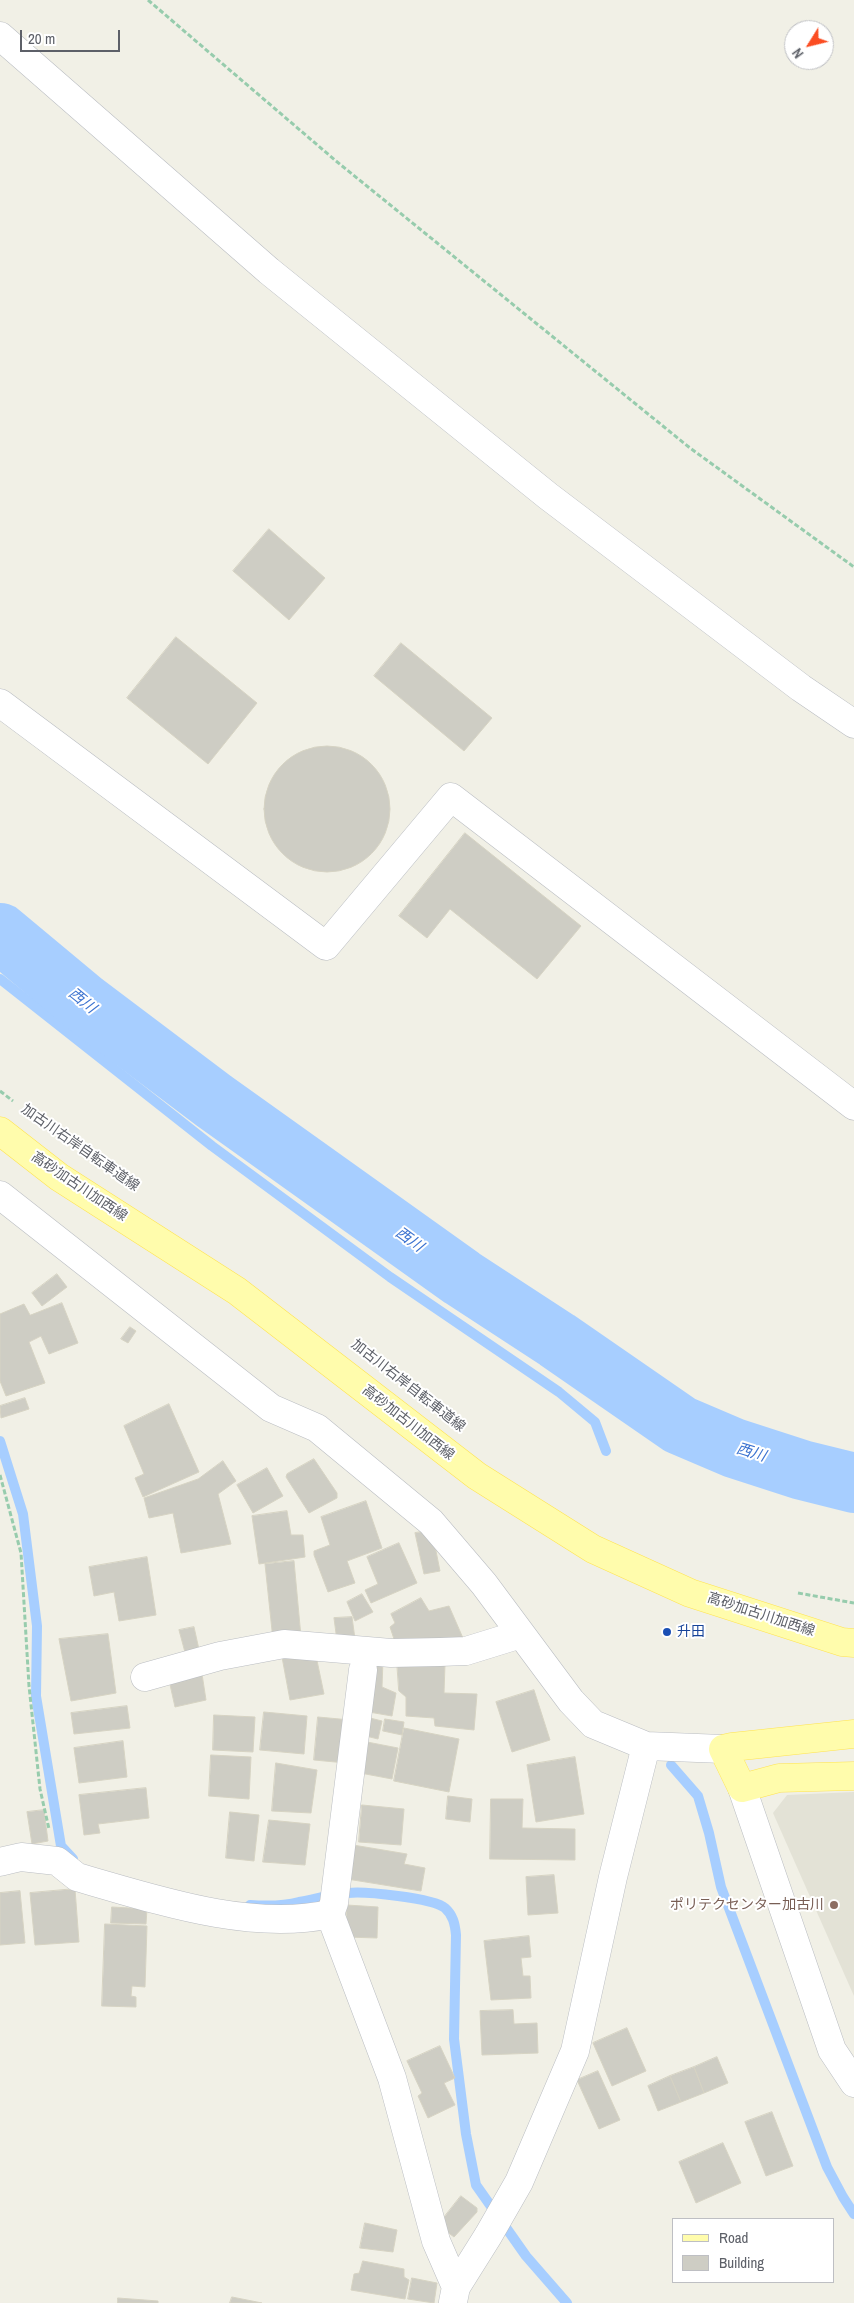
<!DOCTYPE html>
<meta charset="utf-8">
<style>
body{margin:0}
#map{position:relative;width:854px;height:2303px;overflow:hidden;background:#f1f0e6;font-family:"Archivo Narrow",sans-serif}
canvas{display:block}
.legend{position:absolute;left:672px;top:2218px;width:162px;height:65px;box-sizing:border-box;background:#fff;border:1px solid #bebfc3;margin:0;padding:6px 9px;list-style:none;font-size:15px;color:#5d6068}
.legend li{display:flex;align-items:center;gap:10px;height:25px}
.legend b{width:25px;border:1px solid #bebfc3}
.north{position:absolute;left:784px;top:20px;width:50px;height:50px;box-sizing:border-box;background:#fff;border:1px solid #bebfc3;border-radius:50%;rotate:234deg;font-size:14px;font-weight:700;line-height:20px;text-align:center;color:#5d6068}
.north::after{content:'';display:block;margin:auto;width:18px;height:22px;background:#fb4d22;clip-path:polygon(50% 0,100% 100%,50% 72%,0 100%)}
.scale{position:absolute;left:20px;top:30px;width:100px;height:22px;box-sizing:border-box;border:2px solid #5d6068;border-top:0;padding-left:6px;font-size:15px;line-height:18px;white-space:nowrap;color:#5d6068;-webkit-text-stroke:4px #fff;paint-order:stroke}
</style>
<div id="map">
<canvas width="854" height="2303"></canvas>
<ul class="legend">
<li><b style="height:6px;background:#fffcac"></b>Road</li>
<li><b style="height:14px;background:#cecdc4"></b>Building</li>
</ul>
<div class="north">N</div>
<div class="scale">20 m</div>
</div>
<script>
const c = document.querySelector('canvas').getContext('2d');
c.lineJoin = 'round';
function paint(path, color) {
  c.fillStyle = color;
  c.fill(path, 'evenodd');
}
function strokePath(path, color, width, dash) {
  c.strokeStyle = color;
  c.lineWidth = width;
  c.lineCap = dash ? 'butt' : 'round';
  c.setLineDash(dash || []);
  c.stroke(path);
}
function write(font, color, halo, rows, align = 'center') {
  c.font = font + ' "Archivo Narrow","Noto Sans JP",sans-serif';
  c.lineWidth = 4;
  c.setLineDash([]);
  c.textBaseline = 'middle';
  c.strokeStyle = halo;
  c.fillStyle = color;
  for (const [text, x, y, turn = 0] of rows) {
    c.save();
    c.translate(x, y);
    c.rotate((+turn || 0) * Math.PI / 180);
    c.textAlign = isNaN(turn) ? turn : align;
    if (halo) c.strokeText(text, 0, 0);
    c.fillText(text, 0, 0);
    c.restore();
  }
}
paint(new Path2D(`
 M 854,1792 L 854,1996 L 773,1813 L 787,1795 Z`), '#e3e2d6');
strokePath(new Path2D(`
 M 0,979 L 212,1146 L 390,1277 L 559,1392 L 595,1422 L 606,1451
 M 0,1441 L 23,1514 L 37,1626 L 36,1696 L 61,1846 L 73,1859
 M 671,1765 L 698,1796 L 709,1833 L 721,1887 L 827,2167 L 843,2197 L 854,2214
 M 250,1905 C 265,1906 284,1906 299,1902 C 316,1899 331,1894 348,1893 C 364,1891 433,1898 445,1908 C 453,1915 455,1924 456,1935 L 454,2039 L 466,2134 L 476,2185 L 526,2256 L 567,2303`), '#a7ceff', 10);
strokePath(new Path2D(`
 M 0,933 L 84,1003 L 214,1101 L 462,1278 L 557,1340 L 680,1425 L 734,1448 L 802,1470 L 854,1483`), '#a7ceff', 60);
const building = new Path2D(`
 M 269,529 L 325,578 L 289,620 L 233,571 Z
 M 176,637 L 257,703 L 208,764 L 127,698 Z
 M 401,643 L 492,718 L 464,751 L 374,676 Z
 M264 809a63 63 0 1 1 126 0a63 63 0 1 1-126 0Z
 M 465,833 L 581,926 L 537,979 L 450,909 L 427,938 L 399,916 Z
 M 57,1274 L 67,1287 L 42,1306 L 32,1293 Z
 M 62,1303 L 78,1343 L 49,1354 L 41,1336 L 29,1342 L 45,1383 L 6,1396 L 0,1381 L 0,1314 L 24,1304 L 30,1315 Z
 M 130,1327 L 136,1331 L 128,1343 L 121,1339 Z
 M 25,1398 L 29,1409 L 1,1418 L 0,1406 Z
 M 169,1404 L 199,1472 L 143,1497 L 135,1478 L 144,1474 L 124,1426 Z
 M 314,1459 L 337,1493 L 337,1498 L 309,1513 L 286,1477 L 287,1474 Z
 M 223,1461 L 236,1481 L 218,1494 L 231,1544 L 181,1553 L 173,1513 L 149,1518 L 144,1498 L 198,1479 Z
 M 267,1468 L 283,1496 L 253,1513 L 237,1485 Z
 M 366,1501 L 382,1548 L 347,1561 L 355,1583 L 328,1592 L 314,1555 L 314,1551 L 330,1545 L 321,1517 Z
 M 287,1511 L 291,1535 L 303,1535 L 305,1557 L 259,1564 L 252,1516 Z
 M 427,1531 L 433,1536 L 440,1571 L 424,1574 L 415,1533 Z
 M 399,1543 L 417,1583 L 371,1603 L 365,1590 L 378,1584 L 367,1557 Z
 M 147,1557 L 156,1615 L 119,1621 L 114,1592 L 94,1596 L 89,1567 Z
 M 294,1561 L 301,1637 L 273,1640 L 265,1564 Z
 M 362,1594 L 373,1612 L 355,1621 L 347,1602 Z
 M 421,1598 L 429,1611 L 449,1606 L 466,1645 L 396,1645 L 390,1627 L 395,1623 L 391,1614 Z
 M 352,1617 L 355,1639 L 337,1641 L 334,1618 Z
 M 194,1627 L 200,1654 L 186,1656 L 179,1630 Z
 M 108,1634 L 116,1693 L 71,1701 L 59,1639 Z
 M 315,1651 L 324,1694 L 290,1700 L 282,1657 Z
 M 371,1658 L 383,1660 L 382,1687 L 396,1693 L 392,1716 L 363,1711 Z
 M 397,1661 L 445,1664 L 444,1693 L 477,1694 L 474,1730 L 435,1726 L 434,1718 L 406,1716 L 406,1697 L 399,1691 Z
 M 202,1674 L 206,1700 L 175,1707 L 169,1680 Z
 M 534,1690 L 550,1740 L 512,1752 L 496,1702 Z
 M 127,1706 L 130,1728 L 74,1734 L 71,1713 Z
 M 264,1712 L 307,1716 L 304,1754 L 260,1750 Z
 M 214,1715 L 255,1717 L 253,1752 L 213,1750 Z
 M 362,1716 L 382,1721 L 378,1739 L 358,1734 Z
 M 318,1717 L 350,1720 L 346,1763 L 314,1760 Z
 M 385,1719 L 404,1722 L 402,1735 L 383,1731 Z
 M 404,1728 L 459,1739 L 449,1792 L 394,1781 Z
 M 123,1741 L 127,1777 L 79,1783 L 74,1748 Z
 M 362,1741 L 398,1748 L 392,1779 L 355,1772 Z
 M 211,1755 L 251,1757 L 249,1799 L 209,1796 Z
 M 575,1757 L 584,1814 L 536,1822 L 527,1765 Z
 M 276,1763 L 317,1770 L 311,1813 L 272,1811 Z
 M 146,1788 L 149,1818 L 98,1824 L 100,1833 L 84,1835 L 79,1795 Z
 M 448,1796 L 472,1799 L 470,1822 L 446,1819 Z
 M 491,1799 L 523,1799 L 522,1828 L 575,1829 L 575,1860 L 490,1859 Z
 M 362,1805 L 404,1809 L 401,1845 L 359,1842 Z
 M 44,1810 L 48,1841 L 32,1844 L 27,1812 Z
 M 230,1812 L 259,1815 L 254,1861 L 226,1858 Z
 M 269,1820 L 310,1824 L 305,1865 L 263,1862 Z
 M 353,1845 L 407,1854 L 404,1864 L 425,1868 L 421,1891 L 347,1879 Z
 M 554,1875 L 558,1913 L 528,1915 L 526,1877 Z
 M 75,1889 L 79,1942 L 35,1945 L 30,1893 Z
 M 20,1891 L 25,1943 L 0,1945 L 0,1893 Z
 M 347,1905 L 378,1907 L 377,1938 L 346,1937 Z
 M 112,1907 L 147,1909 L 146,1924 L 111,1923 Z
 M 105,1924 L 147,1926 L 145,1987 L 132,1986 L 131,1996 L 136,1997 L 136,2007 L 102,2006 Z
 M 529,1936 L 531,1957 L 521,1958 L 523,1976 L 530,1976 L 531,1998 L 491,2000 L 484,1941 Z
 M 513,2010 L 514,2024 L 537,2023 L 538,2053 L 482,2055 L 480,2011 Z
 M 627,2028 L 646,2071 L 612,2086 L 593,2043 Z
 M 440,2046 L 455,2078 L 444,2083 L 455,2105 L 428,2118 L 418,2096 L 422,2093 L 407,2061 Z
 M 717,2057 L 728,2083 L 704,2093 L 694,2067 Z
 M 694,2067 L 704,2093 L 681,2102 L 670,2076 Z
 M 598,2071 L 620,2120 L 599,2129 L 577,2080 Z
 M 670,2076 L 681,2102 L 658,2111 L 648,2086 Z
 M 772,2112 L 793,2166 L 766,2176 L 745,2122 Z
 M 723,2143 L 741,2183 L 696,2203 L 679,2162 Z
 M 461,2196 L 477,2208 L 477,2212 L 454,2237 L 438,2225 Z
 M 365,2223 L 397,2230 L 393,2252 L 360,2248 Z
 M 363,2261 L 404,2269 L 404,2277 L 409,2280 L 405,2299 L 351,2290 L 354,2274 L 359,2273 Z
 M 412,2278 L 437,2283 L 434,2303 L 408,2299 Z
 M 232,2297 L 262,2303 L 230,2303 Z
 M 118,2298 L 158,2301 L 158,2303 L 118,2303 Z`);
paint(building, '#cecdc4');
strokePath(building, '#d6d3c3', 1);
const minor = new Path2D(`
 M 0,36 L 269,271 L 548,496 L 801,688 L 854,724
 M 0,703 L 326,946 L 451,797 L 854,1106
 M 0,1195 L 271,1408 L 317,1428 L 431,1522 L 484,1584 L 571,1701 L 593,1724 L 646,1746 L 723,1749
 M 145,1677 L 220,1656 L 284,1644 L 391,1653 L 440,1652 L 466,1651 L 521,1634
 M 742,1788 L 832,2050 L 854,2083
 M 0,1862 L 21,1857 L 57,1861 L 77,1877 C 154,1899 250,1932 330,1914 L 392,2078 L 436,2241 L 456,2287
 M 330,1914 L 334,1903 L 363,1670
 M 453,2302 L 456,2287 L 488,2236 L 519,2182 L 575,2051 L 613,1877 L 646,1746`);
const major = new Path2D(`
 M 0,1131 L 59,1177 L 237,1291 L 477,1476 L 593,1549 L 690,1593 L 842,1642 L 854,1643
 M 854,1734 L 732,1747 L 723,1749 L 742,1788 L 779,1778 L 854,1776`);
strokePath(minor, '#babdc2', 29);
strokePath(major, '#ffe350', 29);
strokePath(new Path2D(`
 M 148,0 L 336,161 L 690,448 L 854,567
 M 0,1091 L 13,1101
 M 47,1125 L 113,1172
 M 0,1475 L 21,1553 L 29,1686 L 40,1789 L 49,1829
 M 798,1593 L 854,1603`), '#97ccad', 3, [5, 2.5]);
strokePath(minor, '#fff', 28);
strokePath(major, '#fffcac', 28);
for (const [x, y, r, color] of [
 [667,1632,5,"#1a4fb4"],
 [834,1905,5,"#8d6e63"]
]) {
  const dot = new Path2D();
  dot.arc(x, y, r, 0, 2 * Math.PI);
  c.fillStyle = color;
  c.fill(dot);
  strokePath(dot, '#fff', 2);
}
write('14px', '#5d6068', '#fff', [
 ["加古川右岸自転車道線",80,1148,35],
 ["高砂加古川加西線",79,1187,34],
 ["加古川右岸自転車道線",408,1386,38],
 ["高砂加古川加西線",408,1423,38],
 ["高砂加古川加西線",761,1615,18]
]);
write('14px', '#164399', '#fff', [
 ["升田",677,1632]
], 'left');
write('14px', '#785e54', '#fff', [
 ["ポリテクセンター加古川",824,1905]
], 'right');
write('italic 15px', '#3c73d0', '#fff', [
 ["西川",82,1001,39],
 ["西川",409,1240,36],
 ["西川",751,1453,17]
]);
</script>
